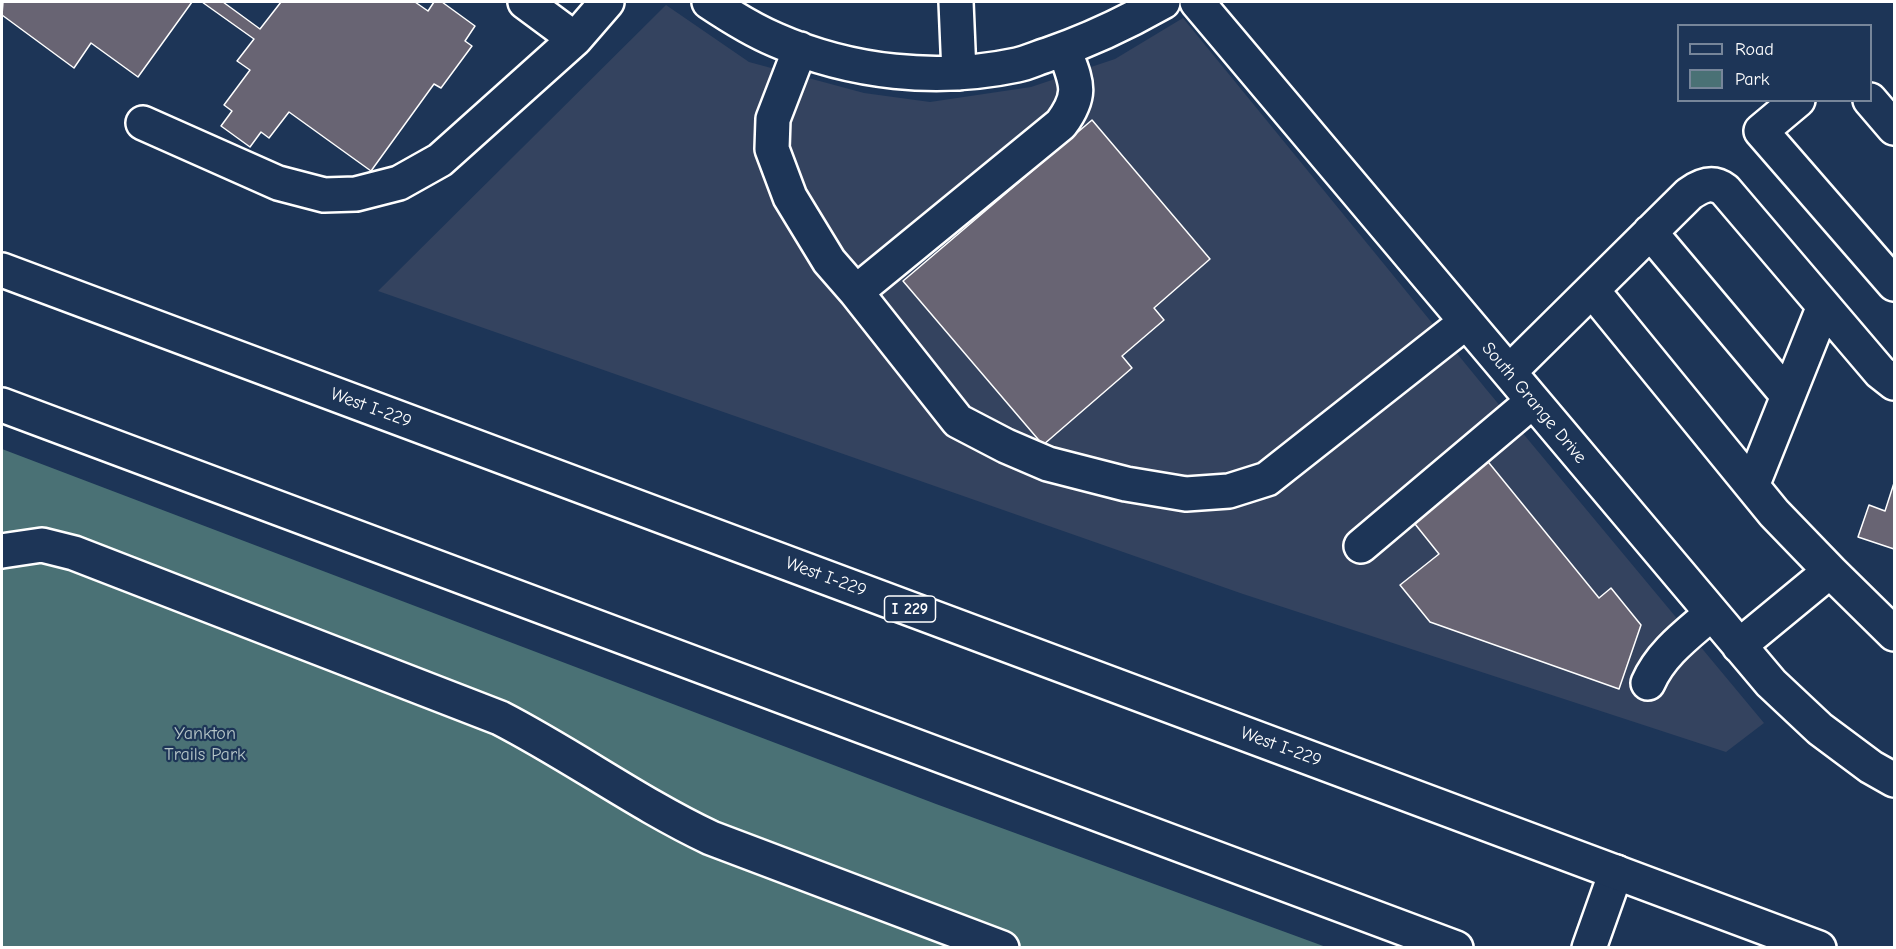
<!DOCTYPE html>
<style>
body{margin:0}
#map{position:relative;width:1896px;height:949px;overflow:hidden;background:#1d3557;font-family:"Comic Neue",sans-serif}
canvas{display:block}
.frame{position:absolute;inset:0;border:3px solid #fff;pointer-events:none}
.legend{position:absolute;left:1677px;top:24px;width:195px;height:78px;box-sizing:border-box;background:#1d3557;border:2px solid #77869a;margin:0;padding:8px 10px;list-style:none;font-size:18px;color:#fff}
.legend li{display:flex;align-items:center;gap:12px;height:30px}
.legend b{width:30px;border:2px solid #77869a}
</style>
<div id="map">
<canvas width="1896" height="949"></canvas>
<div class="frame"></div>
<ul class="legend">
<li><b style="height:8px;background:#1d3557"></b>Road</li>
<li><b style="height:16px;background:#4a7175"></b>Park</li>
</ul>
</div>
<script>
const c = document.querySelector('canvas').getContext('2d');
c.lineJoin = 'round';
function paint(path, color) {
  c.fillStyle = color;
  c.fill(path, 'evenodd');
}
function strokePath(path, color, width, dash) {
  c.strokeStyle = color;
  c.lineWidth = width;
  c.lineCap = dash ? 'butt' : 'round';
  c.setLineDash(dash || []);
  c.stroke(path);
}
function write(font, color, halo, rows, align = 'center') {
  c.font = font + ' "Comic Neue",sans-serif';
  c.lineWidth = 4.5;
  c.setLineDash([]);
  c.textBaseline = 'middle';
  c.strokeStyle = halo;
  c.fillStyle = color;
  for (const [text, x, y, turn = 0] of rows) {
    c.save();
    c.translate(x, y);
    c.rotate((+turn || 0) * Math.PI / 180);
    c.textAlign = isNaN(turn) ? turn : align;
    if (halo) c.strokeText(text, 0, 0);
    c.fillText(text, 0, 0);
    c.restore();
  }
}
paint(new Path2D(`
 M 666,5 L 749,62 L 864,93 L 930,102 L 1031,87 L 1115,59 L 1183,18 L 1486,389 L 1764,723 L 1726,752 L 1243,594 L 378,291 Z`), '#34435f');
paint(new Path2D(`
 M 2,449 L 936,804 L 1326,947 L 2,947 Z`), '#4a7175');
const building = new Path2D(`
 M 3,2 L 192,2 L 138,77 L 91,43 L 74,68 L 2,15 Z
 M 202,2 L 223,2 L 260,29 L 281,2 L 415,2 L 428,11 L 434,2 L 442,2 L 475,26 L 465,41 L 472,46 L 441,88 L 434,84 L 371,171 L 289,112 L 269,138 L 261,132 L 250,147 L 221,126 L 232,111 L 224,105 L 250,70 L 237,61 L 254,39 Z
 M 1092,120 L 1210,259 L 1154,308 L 1164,320 L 1122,356 L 1132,368 L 1043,445 L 903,281 Z
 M 1485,458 L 1599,598 L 1611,588 L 1641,625 L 1619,689 L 1430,622 L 1400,585 L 1439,554 L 1411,519 Z
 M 1894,483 L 1894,549 L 1858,537 L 1869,505 L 1885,511 Z`);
paint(building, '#686473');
strokePath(building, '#fff', 1.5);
const minor = new Path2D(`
 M 525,2 L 575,39 L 607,2
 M 709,2 C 730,16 752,30 776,40 C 851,73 937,82 1017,65 C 1027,63 1037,58 1047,55 C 1088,41 1126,23 1163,2
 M 956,2 L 959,73
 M 1197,2 L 1771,683 L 1820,729 L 1871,767 L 1894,780
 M 800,49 L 773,119 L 772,149 L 790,197 L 829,261 L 856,292 L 958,421 L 1006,446 L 1048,464 L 1126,484 L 1186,494 L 1229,491 L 1267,479 L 1466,322
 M 1798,100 L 1761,131 L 1894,284
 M 1870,100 L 1894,128
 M 143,123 L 278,183 L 324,195 L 356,194 L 399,183 L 440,160 L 575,39
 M 1650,232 L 1788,396
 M 1592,290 L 1774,513 L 1830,571
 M 856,292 L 1061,124 C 1084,93 1076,82 1064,49
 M 1509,372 L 1689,194 C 1700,186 1712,180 1725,190 L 1880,372 L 1894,383
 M 1752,486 L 1824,306
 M 1361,546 L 1533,401
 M 2,551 L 42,545 L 74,553 L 500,718 C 572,755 637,803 711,838 L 1002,948
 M 1739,646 L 1830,571 L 1894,634
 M 1648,683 C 1661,653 1688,634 1712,613
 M 1589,948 L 1616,872`);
const highway = new Path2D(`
 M 2,270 L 1819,948
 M 2,405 L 1456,948`);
strokePath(minor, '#fff', 38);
strokePath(highway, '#fff', 38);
strokePath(minor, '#1d3557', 33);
strokePath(highway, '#1d3557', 33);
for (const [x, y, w] of [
 [910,609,51]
]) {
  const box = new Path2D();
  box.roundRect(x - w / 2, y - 13, w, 26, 4.5);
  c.fillStyle = '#1d3557';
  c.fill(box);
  strokePath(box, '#fff', 1.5);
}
write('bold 16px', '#fff', null, [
 ["I 229",910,609]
]);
write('18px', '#fff', '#1d3557', [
 ["South Grange Drive",1534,403,50],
 ["West I-229",371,408,20],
 ["West I-229",826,577,20],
 ["West I-229",1281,747,20]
]);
write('18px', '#b7c6c8', '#1d3557', [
 ["Yankton",205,734],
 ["Trails Park",205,755]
]);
</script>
